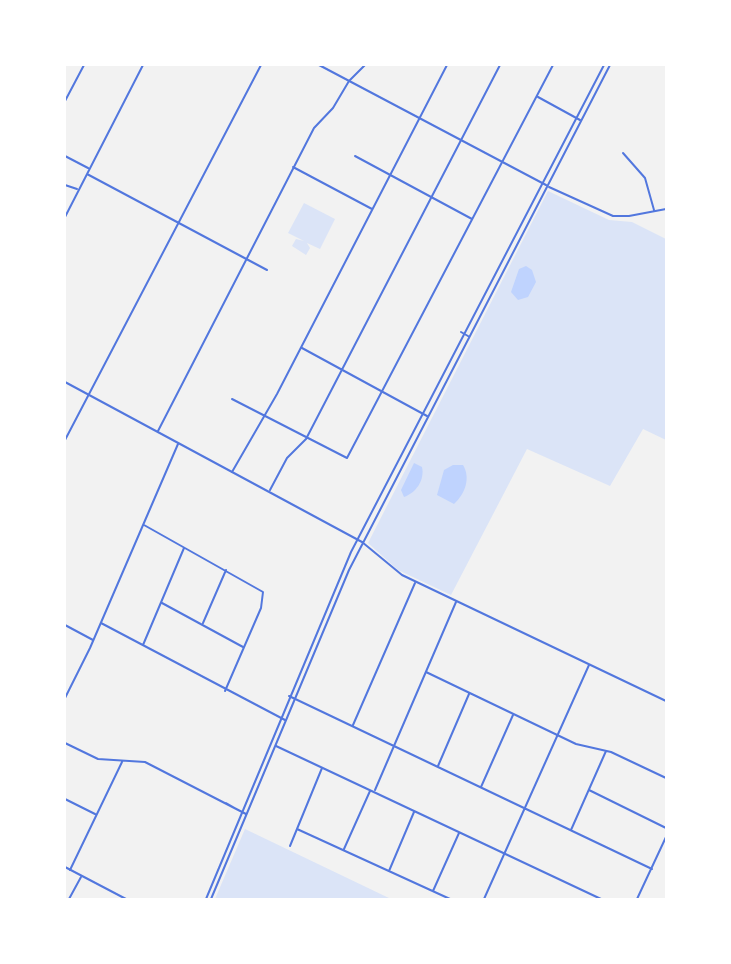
<!DOCTYPE html>
<style>
body{margin:0}
#map{position:relative;width:731px;height:964px;overflow:hidden;background:#f2f2f2;font-family:"Exo 2",sans-serif}
canvas{display:block}
.frame{position:absolute;inset:0;border:66px solid #fff;pointer-events:none}
</style>
<div id="map">
<canvas width="731" height="964"></canvas>
<div class="frame"></div>
</div>
<script>
const c = document.querySelector('canvas').getContext('2d');
c.lineJoin = 'round';
function paint(path, color) {
  c.fillStyle = color;
  c.fill(path, 'evenodd');
}
function strokePath(path, color, width, dash) {
  c.strokeStyle = color;
  c.lineWidth = width;
  c.lineCap = dash ? 'butt' : 'round';
  c.setLineDash(dash || []);
  c.stroke(path);
}
paint(new Path2D(`
 M 548,191 L 609,220 L 632,222 L 666,239 L 666,440 L 643,429 L 610,486 L 527,449 L 451,595 L 398,570 L 368,543 Z
 M 304,203 L 335,219 L 320,249 L 307,243 L 310,248 L 306,255 L 292,246 L 296,239 L 304,241 L 288,233 Z
 M 245,829 L 391,899 L 215,899 Z`), '#dbe4f7');
paint(new Path2D(`
 M 526,266 L 532,270 L 536,282 L 528,297 L 518,300 L 511,292 L 519,269 Z
 M 414,463 L 422,467 C 425,480 416,493 404,497 L 401,490 Z
 M 453,465 L 463,465 C 471,478 465,494 454,504 L 437,495 L 444,470 Z`), '#bfd3fe');
strokePath(new Path2D(`
 M 538,97 L 580,120
 M 65,101 L 84,65
 M 623,153 L 645,178 L 654,210
 M 65,156 L 88,168
 M 355,156 L 472,219
 M 293,167 L 372,209
 M 87,174 L 267,270
 M 65,185 L 77,189
 M 549,187 L 613,216 L 629,216 L 666,209
 M 65,217 L 143,65
 M 302,348 L 427,416
 M 232,399 L 347,458 L 553,65
 M 158,431 L 314,128 L 333,108 L 349,81 L 365,65
 M 65,440 L 261,65
 M 232,472 L 277,394 L 447,65
 M 270,490 L 287,458 L 306,439 L 500,65
 M 144,525 L 263,592 L 261,608 L 225,691
 M 162,603 L 243,647
 M 101,623 L 285,720
 M 203,623 L 226,570
 M 65,625 L 93,640
 M 143,645 L 184,548
 M 426,672 L 576,744 L 611,752 L 666,778
 M 289,696 L 652,869
 M 65,698 L 90,648 L 178,444
 M 353,725 L 415,583
 M 65,743 L 98,759 L 145,762 L 246,814
 M 276,746 L 601,899
 M 438,766 L 469,694
 M 481,787 L 513,715
 M 375,790 L 456,602
 M 589,790 L 666,828
 M 65,799 L 95,814
 M 226,803 L 240,811
 M 297,829 L 450,899
 M 571,830 L 606,751
 M 290,846 L 322,768
 M 344,849 L 370,791
 M 70,870 L 122,762
 M 389,871 L 414,812
 M 433,891 L 459,833
 M 69,899 L 81,877
 M 484,899 L 589,665
 M 637,899 L 666,837`), '#5277de', 2);
strokePath(new Path2D(`
 M 319,65 L 546,185
 M 461,332 L 468,336
 M 65,382 L 362,542 L 402,575 L 666,701
 M 65,867 L 126,899
 M 206,899 L 351,552 L 604,65
 M 211,899 L 349,570 L 610,65`), '#5277de', 2);
</script>
